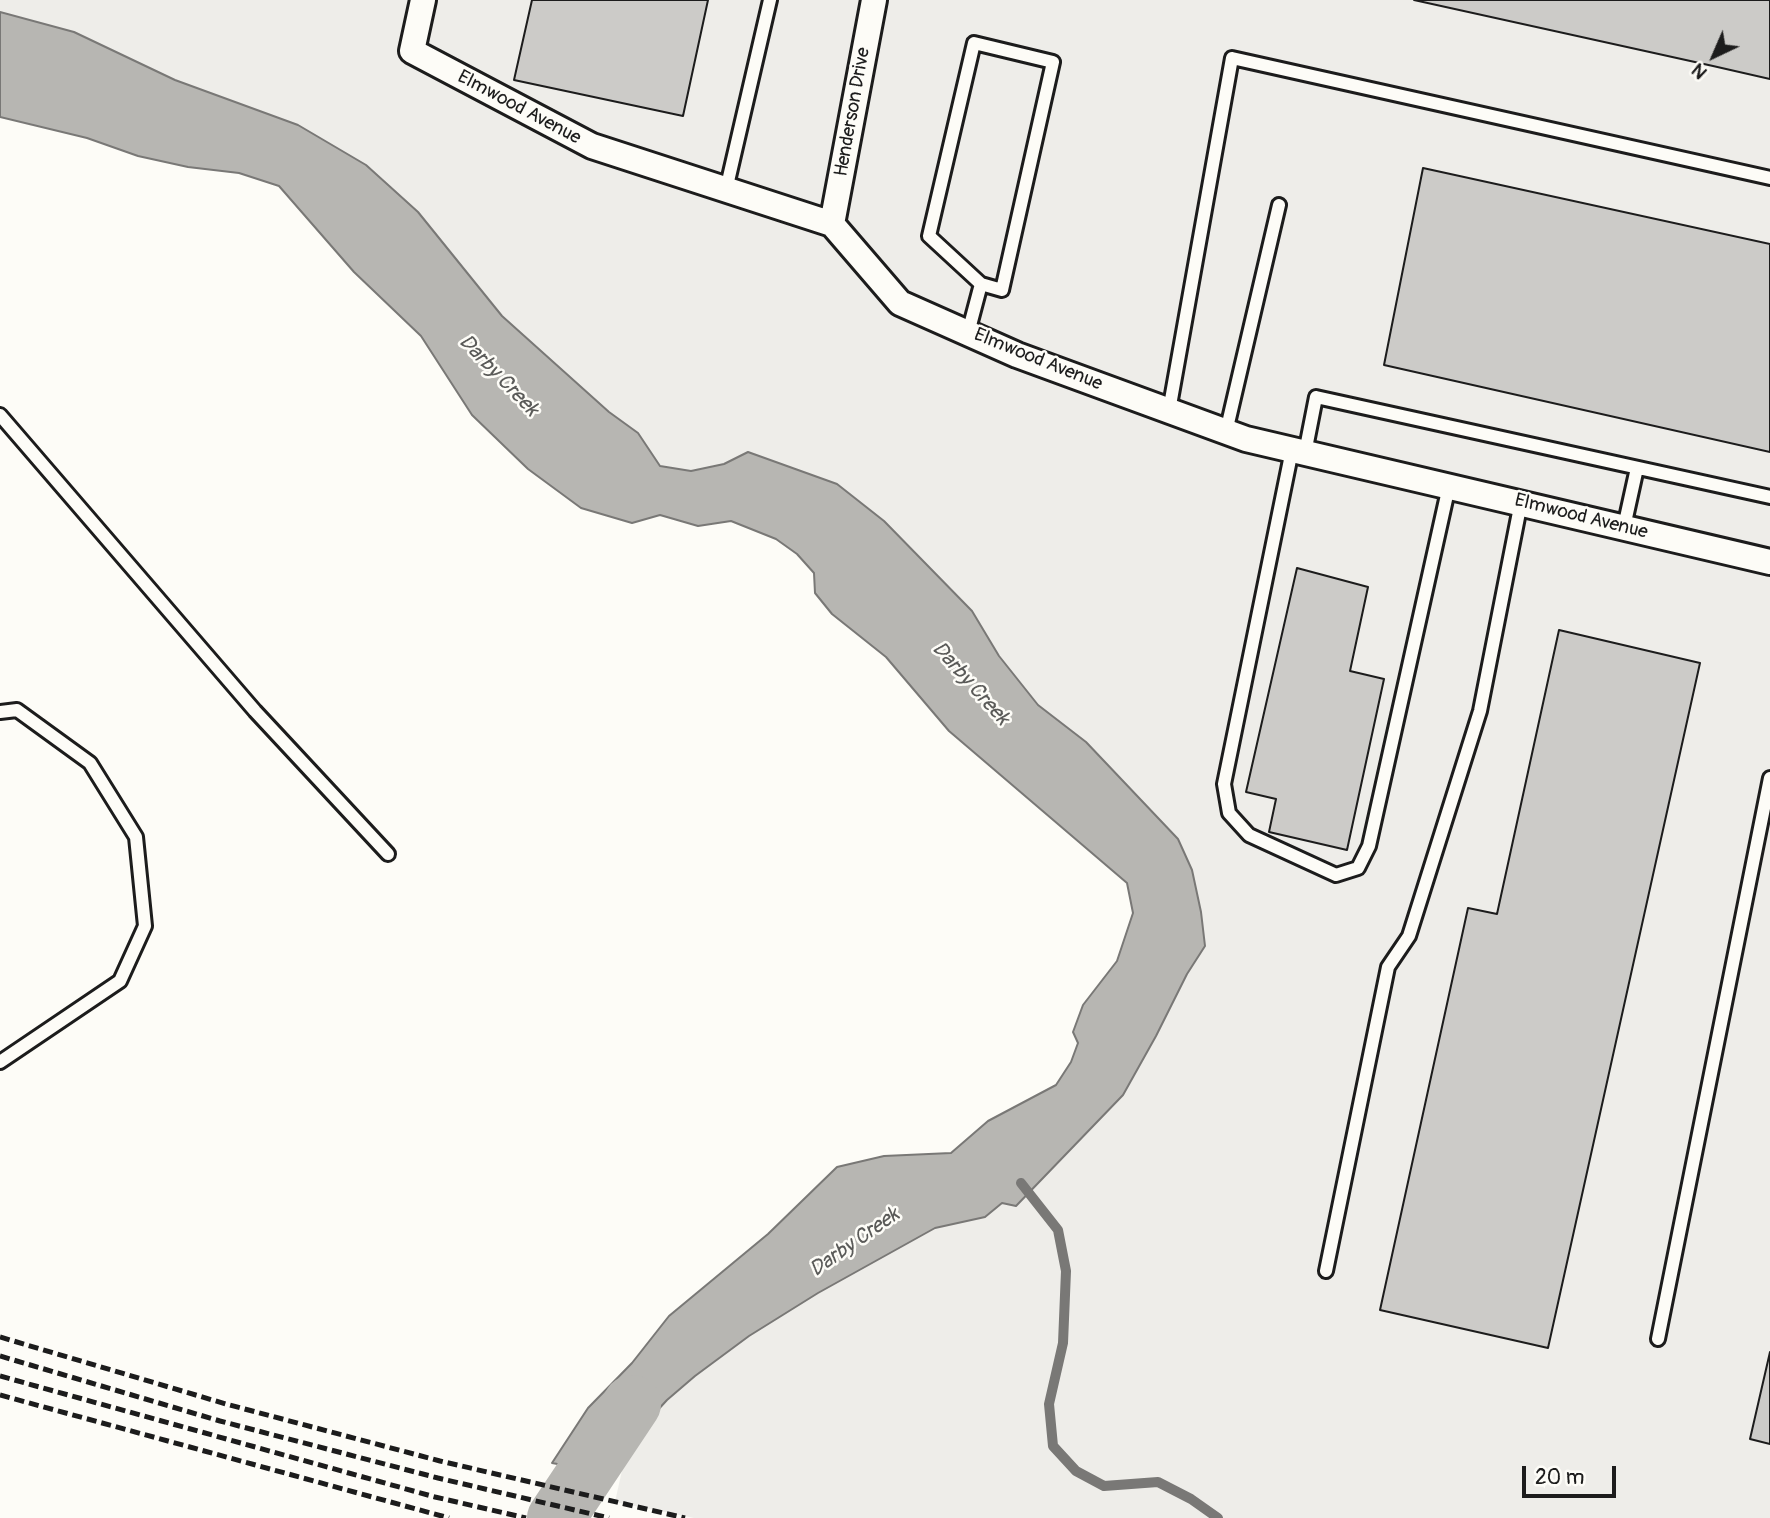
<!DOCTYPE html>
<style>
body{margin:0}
#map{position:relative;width:1770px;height:1518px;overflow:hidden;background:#fdfcf7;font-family:Pangolin,sans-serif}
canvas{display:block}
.north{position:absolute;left:1679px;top:21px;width:70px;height:70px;-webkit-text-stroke:5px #fdfcf7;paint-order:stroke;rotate:224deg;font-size:19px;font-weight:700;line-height:28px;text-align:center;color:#1c1c1c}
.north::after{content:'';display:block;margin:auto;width:24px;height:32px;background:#1c1c1c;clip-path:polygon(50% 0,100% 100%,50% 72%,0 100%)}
.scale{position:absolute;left:1522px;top:1466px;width:94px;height:32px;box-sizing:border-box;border:4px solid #1c1c1c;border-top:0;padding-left:9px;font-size:21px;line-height:24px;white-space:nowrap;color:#1c1c1c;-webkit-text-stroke:5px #fdfcf7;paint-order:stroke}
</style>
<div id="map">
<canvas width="1770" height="1518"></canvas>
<div class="north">N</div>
<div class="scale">20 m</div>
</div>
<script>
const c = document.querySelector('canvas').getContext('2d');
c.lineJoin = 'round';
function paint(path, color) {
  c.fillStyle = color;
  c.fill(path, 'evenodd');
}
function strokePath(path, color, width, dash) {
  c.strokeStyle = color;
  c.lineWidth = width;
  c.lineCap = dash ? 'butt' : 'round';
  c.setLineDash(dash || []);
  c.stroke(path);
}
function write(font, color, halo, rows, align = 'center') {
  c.font = font + ' Pangolin,sans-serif';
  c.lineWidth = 5;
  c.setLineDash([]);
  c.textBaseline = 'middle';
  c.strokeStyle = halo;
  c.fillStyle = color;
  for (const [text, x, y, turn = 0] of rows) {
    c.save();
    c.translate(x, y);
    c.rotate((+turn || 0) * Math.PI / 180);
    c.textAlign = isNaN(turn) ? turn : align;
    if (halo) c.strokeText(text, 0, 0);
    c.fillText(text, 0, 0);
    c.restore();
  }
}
paint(new Path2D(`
 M 0,0 L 1770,0 L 1770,1518 L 694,1518 L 615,1502 L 639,1394 L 1066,1097 L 1163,870 L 866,562 L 580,462 L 284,165 L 0,74 Z`), '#eeede9');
const water = new Path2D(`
 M 0,12 L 74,32 L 175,80 L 298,125 L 366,165 L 418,212 L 502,316 L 609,412 L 638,433 L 660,466 L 691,471 L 724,464 L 748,452 L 837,484 L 884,521 L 972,611 L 999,656 L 1038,705 L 1086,742 L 1178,839 L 1192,870 L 1201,912 L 1205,946 L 1187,974 L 1156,1036 L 1123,1095 L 1016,1206 L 1002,1203 L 985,1217 L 935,1228 L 818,1293 L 749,1336 L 695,1376 L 667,1400 L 601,1472 L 552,1463 L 588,1408 L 632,1363 L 669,1316 L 768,1234 L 837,1167 L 884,1156 L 951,1153 L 988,1121 L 1056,1085 L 1071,1062 L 1078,1043 L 1073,1032 L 1083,1005 L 1117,961 L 1133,913 L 1127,883 L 949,731 L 886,657 L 832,614 L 815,593 L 814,573 L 797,554 L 776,539 L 731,521 L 698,526 L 660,515 L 632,523 L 581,508 L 528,469 L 472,415 L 421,336 L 354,272 L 279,186 L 239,173 L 188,167 L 138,156 L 87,138 L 0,117 Z`);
paint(water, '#b7b6b2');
strokePath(water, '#797876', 2);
strokePath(new Path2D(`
 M 1021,1183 L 1058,1230 L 1066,1271 L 1063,1343 L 1049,1404 L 1053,1446 L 1076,1471 L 1104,1486 L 1158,1482 L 1191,1499 L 1218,1518`), '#797876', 10);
strokePath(new Path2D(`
 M 556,1518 L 632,1404`), '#b7b6b2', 58);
const building = new Path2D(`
 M 532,0 L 708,0 L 683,116 L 514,80 Z
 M 1414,0 L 1770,0 L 1770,79 L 1713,66 Z
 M 1423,168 L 1770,244 L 1770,452 L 1384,365 Z
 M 1297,568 L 1368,587 L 1350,671 L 1384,679 L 1347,850 L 1269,832 L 1276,799 L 1246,792 Z
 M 1559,630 L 1700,663 L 1548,1348 L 1380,1310 L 1468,908 L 1497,914 Z
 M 1770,1352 L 1770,1444 L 1750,1439 Z`);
paint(building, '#cccbc8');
strokePath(building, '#1c1c1c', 2);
const lane = new Path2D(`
 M 726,190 L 770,0
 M 968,333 L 981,284 L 1002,290 L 1053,62 L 974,43 L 929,236 L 981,284
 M 1169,411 L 1232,58 L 1770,178
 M 0,415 L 255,711 L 388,854
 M 1226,432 L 1279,205
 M 1292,450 L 1224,784 L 1229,813 L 1249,835 L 1336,875 L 1358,868 L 1369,846 L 1449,486
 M 1305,453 L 1316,397 L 1770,497
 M 1624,527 L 1637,468
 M 0,712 L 17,710 L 90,763 L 136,837 L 145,926 L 120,981 L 0,1062
 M 1326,1271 L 1388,967 L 1409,936 L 1480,711 L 1521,502
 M 1658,1339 L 1770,778`);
const street = new Path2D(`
 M 423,0 L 412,51 L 592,146 L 832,224 L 900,303 L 1017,355 L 1246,439 L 1770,562
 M 832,224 L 874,0`);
strokePath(lane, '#1c1c1c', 18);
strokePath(street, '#1c1c1c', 30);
strokePath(lane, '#fdfcf7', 12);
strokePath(street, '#fdfcf7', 24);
strokePath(new Path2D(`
 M 0,1337 L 226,1404 L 440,1461 L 685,1518
 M 0,1356 L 220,1421 L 438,1478 L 609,1518
 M 0,1376 L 435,1497 L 526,1518
 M 0,1395 L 449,1518`), '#1c1c1c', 5, [10, 5]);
write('19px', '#1c1c1c', '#fdfcf7', [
 ["Elmwood Avenue",519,108,28],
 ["Henderson Drive",853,112,-80],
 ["Elmwood Avenue",1038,360,22],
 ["Elmwood Avenue",1581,517,14]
]);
write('italic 21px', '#5a5a58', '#fdfcf7', [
 ["Darby Creek",498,376,46],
 ["Darby Creek",970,684,48],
 ["Darby Creek",855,1243,-35]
]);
</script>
